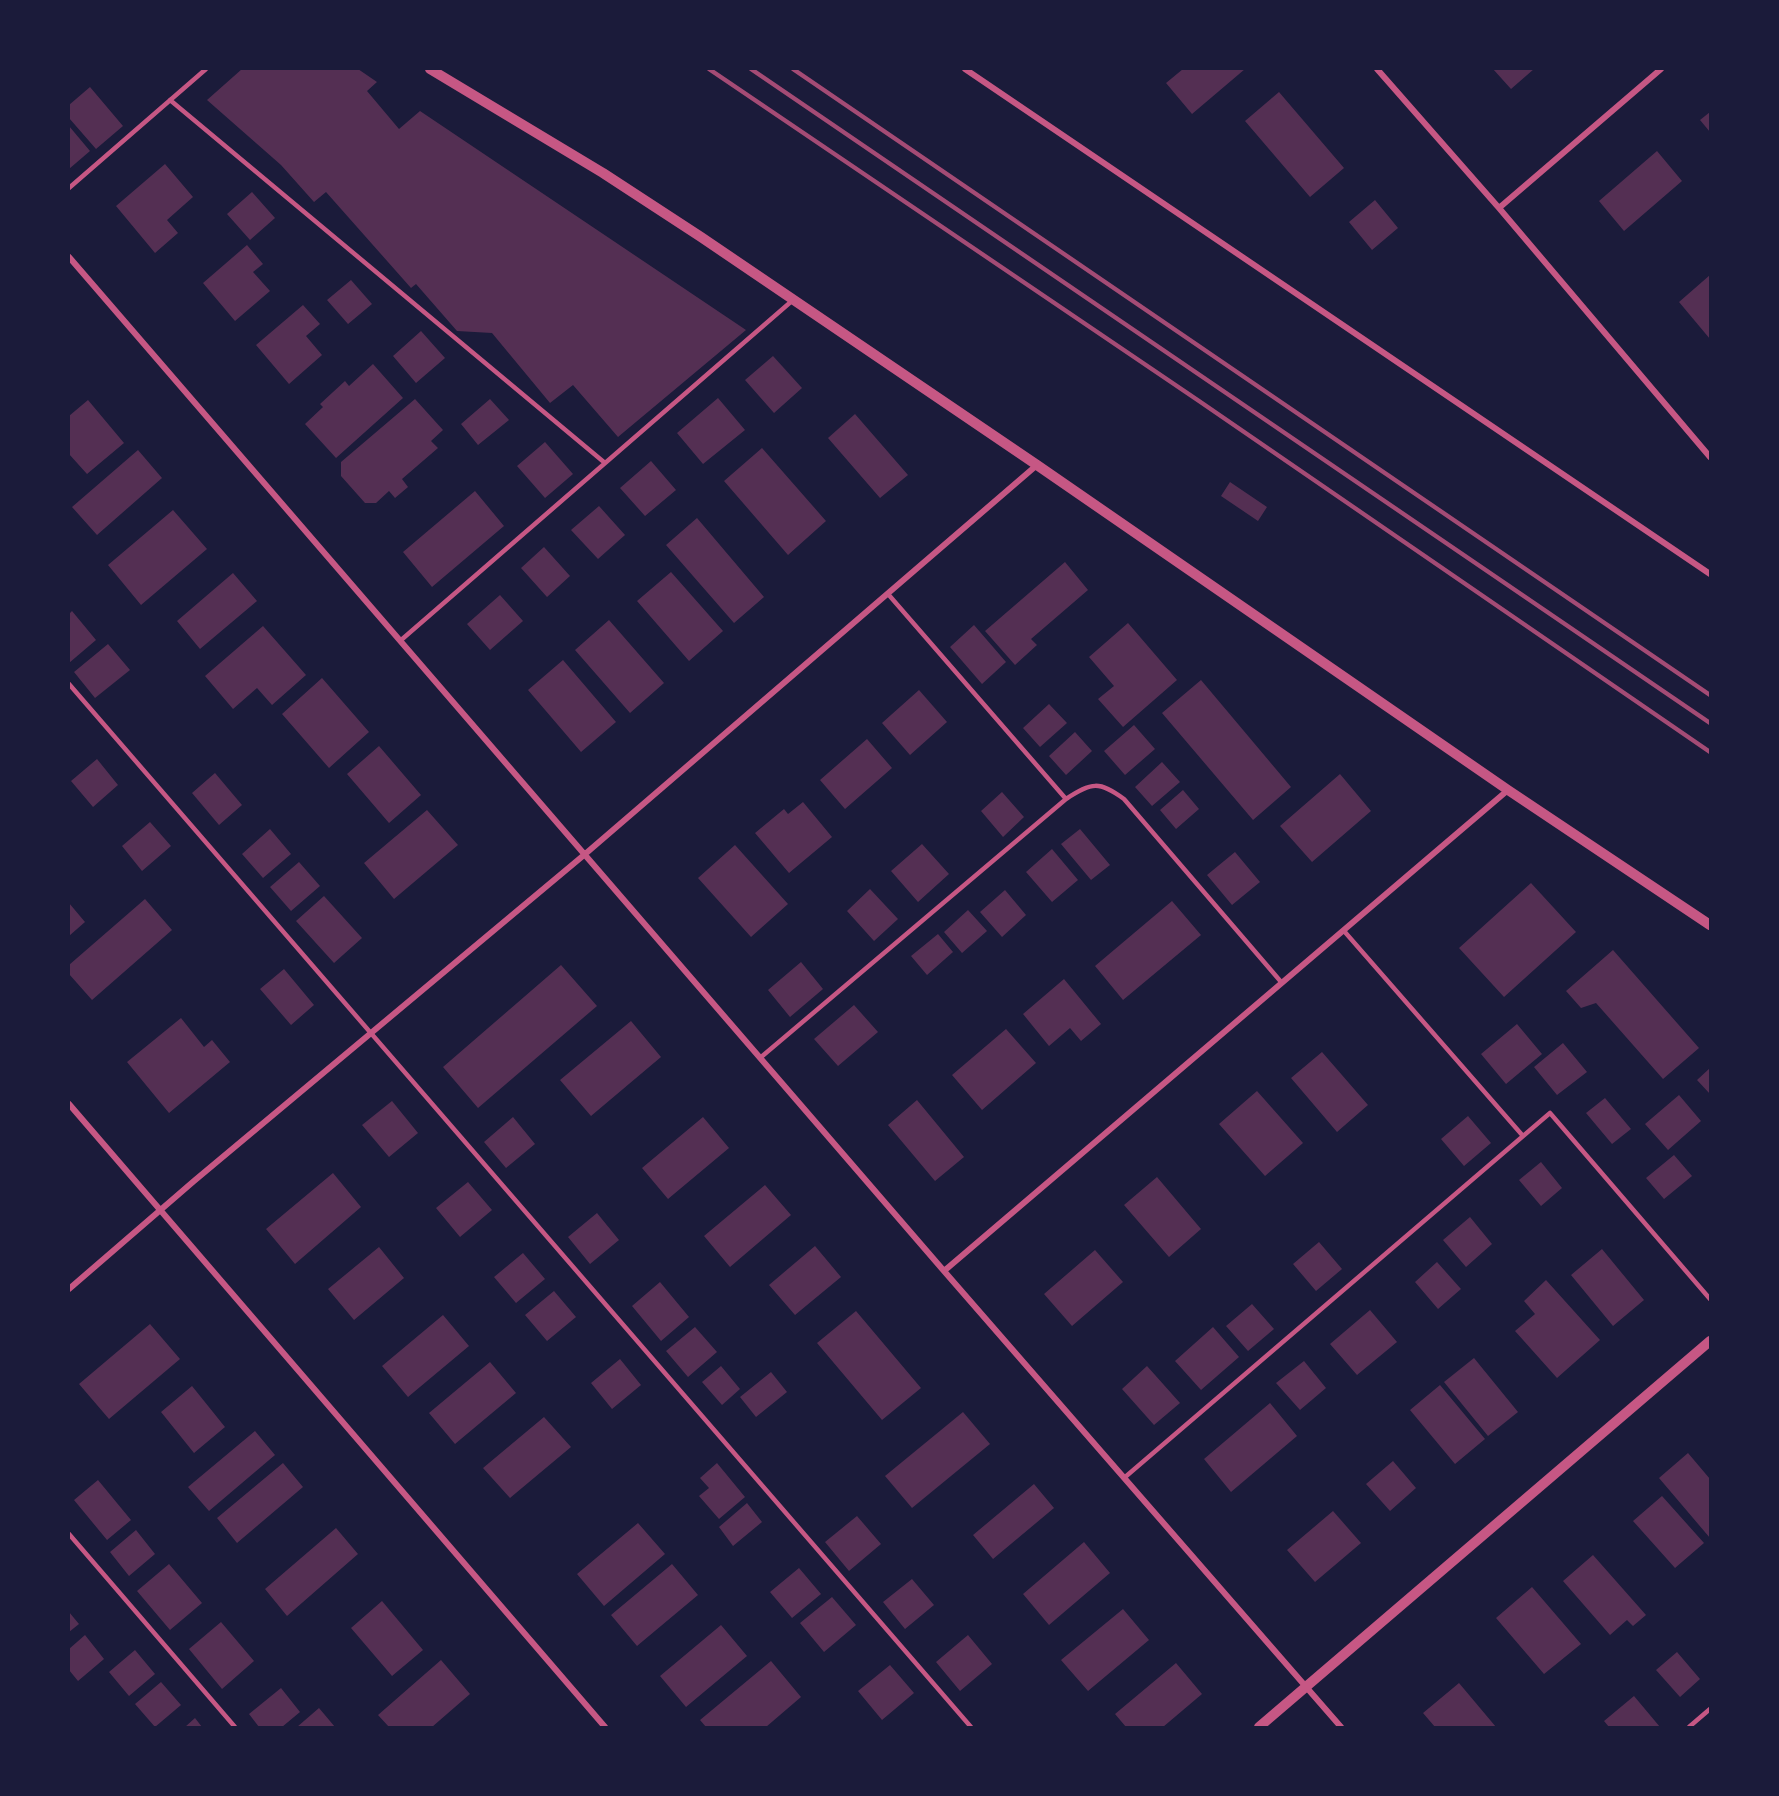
<!DOCTYPE html>
<style>
body{margin:0}
#map{position:relative;width:1779px;height:1796px;overflow:hidden;background:#1b1b3a;font-family:"Roboto Condensed",sans-serif}
canvas{display:block}
.frame{position:absolute;inset:0;border:70px solid #1b1b3a;pointer-events:none}
</style>
<div id="map">
<canvas width="1779" height="1796"></canvas>
<div class="frame"></div>
</div>
<script>
const c = document.querySelector('canvas').getContext('2d');
c.lineJoin = 'round';
function paint(path, color) {
  c.fillStyle = color;
  c.fill(path, 'evenodd');
}
function strokePath(path, color, width, dash) {
  c.strokeStyle = color;
  c.lineWidth = width;
  c.lineCap = dash ? 'butt' : 'round';
  c.setLineDash(dash || []);
  c.stroke(path);
}
paint(new Path2D(`
 M 242,69 L 358,69 L 377,82 L 367,91 L 399,129 L 420,111 L 746,330 L 618,437 L 573,385 L 550,403 L 492,333 L 457,331 L 416,284 L 411,288 L 326,192 L 314,202 L 281,165 L 207,100 Z
 M 1183,69 L 1245,69 L 1192,114 L 1166,83 Z
 M 1493,69 L 1534,69 L 1511,89 Z
 M 90,87 L 123,126 L 96,149 L 69,118 L 69,105 Z
 M 1279,92 L 1344,168 L 1310,197 L 1245,121 Z
 M 1710,112 L 1710,132 L 1700,120 Z
 M 69,126 L 90,151 L 69,169 Z
 M 1657,151 L 1682,181 L 1624,231 L 1599,201 Z
 M 165,164 L 193,197 L 167,220 L 178,233 L 155,253 L 116,206 Z
 M 252,192 L 275,218 L 250,240 L 227,214 Z
 M 1375,200 L 1398,228 L 1372,250 L 1349,222 Z
 M 247,245 L 263,264 L 253,272 L 270,291 L 235,321 L 203,283 Z
 M 1710,275 L 1710,339 L 1679,302 Z
 M 351,280 L 372,304 L 348,324 L 327,300 Z
 M 303,305 L 320,324 L 306,336 L 322,355 L 289,384 L 256,345 Z
 M 421,331 L 445,358 L 416,383 L 393,356 Z
 M 773,356 L 802,388 L 774,413 L 745,380 Z
 M 373,364 L 403,398 L 336,458 L 305,424 L 323,407 L 320,404 L 345,381 L 349,386 Z
 M 718,398 L 745,430 L 703,464 L 677,433 Z
 M 415,399 L 443,430 L 431,441 L 438,448 L 402,479 L 408,487 L 395,498 L 389,491 L 376,503 L 365,503 L 341,476 L 341,462 Z
 M 490,399 L 509,420 L 478,445 L 461,424 Z
 M 88,400 L 124,443 L 87,474 L 69,454 L 69,416 Z
 M 855,414 L 908,475 L 880,498 L 828,438 Z
 M 545,442 L 573,474 L 545,498 L 517,466 Z
 M 762,448 L 826,521 L 788,555 L 724,481 Z
 M 138,450 L 162,478 L 97,535 L 72,507 Z
 M 651,461 L 676,490 L 645,516 L 620,488 Z
 M 1230,482 L 1267,507 L 1258,521 L 1221,496 Z
 M 475,491 L 504,526 L 432,587 L 403,552 Z
 M 599,506 L 625,535 L 598,559 L 571,530 Z
 M 173,510 L 207,549 L 141,605 L 108,565 Z
 M 697,518 L 764,597 L 734,623 L 666,545 Z
 M 544,547 L 570,576 L 547,597 L 521,568 Z
 M 1065,562 L 1088,590 L 1031,639 L 1037,645 L 1015,665 L 985,631 Z
 M 671,572 L 723,631 L 689,661 L 637,601 Z
 M 233,573 L 257,601 L 200,649 L 177,621 Z
 M 500,595 L 523,621 L 490,650 L 467,624 Z
 M 72,611 L 96,640 L 69,663 L 69,614 Z
 M 609,620 L 664,683 L 630,713 L 575,650 Z
 M 1128,623 L 1177,680 L 1123,727 L 1098,699 L 1114,686 L 1089,657 Z
 M 974,625 L 1006,662 L 982,684 L 950,647 Z
 M 263,626 L 306,675 L 272,705 L 257,688 L 233,709 L 205,676 Z
 M 108,644 L 130,670 L 95,698 L 74,672 Z
 M 563,660 L 616,722 L 581,752 L 528,690 Z
 M 322,678 L 369,732 L 329,768 L 282,714 Z
 M 1201,680 L 1291,787 L 1253,820 L 1162,713 Z
 M 919,690 L 947,722 L 910,755 L 882,723 Z
 M 1049,704 L 1067,723 L 1040,747 L 1023,728 Z
 M 1134,725 L 1155,749 L 1125,775 L 1104,751 Z
 M 1075,732 L 1092,751 L 1066,775 L 1049,756 Z
 M 867,739 L 892,768 L 845,809 L 820,780 Z
 M 379,746 L 421,795 L 389,823 L 347,774 Z
 M 97,759 L 118,785 L 93,807 L 71,781 Z
 M 1162,762 L 1180,782 L 1152,806 L 1135,787 Z
 M 215,773 L 242,805 L 219,825 L 192,793 Z
 M 1340,774 L 1371,811 L 1312,862 L 1280,826 Z
 M 1183,790 L 1199,809 L 1176,829 L 1160,810 Z
 M 1002,792 L 1024,817 L 1003,837 L 981,811 Z
 M 803,802 L 832,837 L 789,873 L 755,833 L 784,809 L 788,814 Z
 M 427,810 L 458,845 L 394,899 L 364,863 Z
 M 150,822 L 171,846 L 142,871 L 122,846 Z
 M 270,829 L 291,854 L 263,878 L 242,854 Z
 M 1080,829 L 1110,865 L 1091,880 L 1061,844 Z
 M 922,844 L 949,874 L 918,902 L 891,871 Z
 M 735,845 L 788,904 L 751,937 L 698,878 Z
 M 1052,849 L 1078,880 L 1052,902 L 1026,872 Z
 M 1235,852 L 1260,882 L 1232,905 L 1207,875 Z
 M 299,862 L 320,886 L 291,911 L 270,887 Z
 M 1531,883 L 1576,932 L 1504,997 L 1459,948 Z
 M 870,889 L 898,919 L 874,941 L 847,911 Z
 M 1005,890 L 1026,915 L 1002,937 L 980,912 Z
 M 324,896 L 362,938 L 334,963 L 296,921 Z
 M 145,899 L 172,930 L 92,1000 L 69,974 L 69,965 Z
 M 1172,901 L 1201,935 L 1123,1000 L 1095,966 Z
 M 69,903 L 85,922 L 69,936 Z
 M 968,910 L 987,931 L 962,953 L 944,932 Z
 M 938,934 L 953,952 L 927,975 L 911,956 Z
 M 1613,950 L 1699,1048 L 1663,1079 L 1596,1003 L 1581,1008 L 1566,991 Z
 M 801,962 L 823,989 L 790,1017 L 768,990 Z
 M 561,965 L 597,1006 L 478,1108 L 443,1067 Z
 M 284,969 L 314,1005 L 291,1025 L 260,989 Z
 M 1064,979 L 1101,1024 L 1081,1041 L 1070,1028 L 1049,1046 L 1023,1014 Z
 M 854,1005 L 878,1032 L 838,1066 L 814,1039 Z
 M 181,1018 L 204,1047 L 212,1040 L 230,1062 L 169,1113 L 127,1062 Z
 M 631,1021 L 661,1057 L 591,1116 L 560,1080 Z
 M 1517,1024 L 1542,1054 L 1506,1084 L 1481,1054 Z
 M 1006,1029 L 1036,1063 L 982,1110 L 952,1075 Z
 M 1563,1043 L 1587,1072 L 1557,1095 L 1534,1067 Z
 M 1322,1052 L 1368,1105 L 1337,1132 L 1291,1078 Z
 M 1710,1068 L 1710,1094 L 1697,1080 Z
 M 1257,1091 L 1303,1143 L 1265,1176 L 1219,1124 Z
 M 1679,1095 L 1701,1121 L 1668,1150 L 1645,1124 Z
 M 1605,1098 L 1631,1129 L 1612,1144 L 1586,1113 Z
 M 917,1100 L 964,1157 L 935,1181 L 888,1125 Z
 M 392,1101 L 418,1133 L 389,1157 L 362,1125 Z
 M 1468,1116 L 1491,1143 L 1464,1166 L 1441,1139 Z
 M 513,1117 L 535,1144 L 506,1168 L 484,1142 Z
 M 703,1117 L 729,1148 L 668,1199 L 642,1168 Z
 M 1674,1155 L 1692,1176 L 1664,1199 L 1646,1178 Z
 M 1541,1162 L 1562,1188 L 1541,1206 L 1519,1180 Z
 M 333,1173 L 361,1207 L 295,1264 L 266,1229 Z
 M 1157,1177 L 1201,1229 L 1169,1257 L 1124,1205 Z
 M 468,1182 L 492,1210 L 460,1237 L 436,1208 Z
 M 765,1185 L 791,1215 L 730,1267 L 704,1236 Z
 M 597,1213 L 619,1240 L 590,1264 L 568,1237 Z
 M 1470,1217 L 1492,1244 L 1466,1267 L 1443,1240 Z
 M 1319,1242 L 1342,1269 L 1316,1291 L 1293,1264 Z
 M 815,1246 L 841,1277 L 795,1315 L 769,1285 Z
 M 379,1247 L 404,1278 L 354,1320 L 328,1289 Z
 M 1602,1249 L 1644,1300 L 1613,1326 L 1571,1275 Z
 M 1095,1250 L 1123,1282 L 1072,1326 L 1044,1294 Z
 M 523,1253 L 545,1279 L 516,1303 L 494,1277 Z
 M 1437,1262 L 1461,1289 L 1438,1309 L 1415,1282 Z
 M 1546,1280 L 1600,1340 L 1557,1378 L 1515,1331 L 1535,1314 L 1524,1301 Z
 M 660,1282 L 689,1317 L 661,1341 L 632,1306 Z
 M 554,1291 L 576,1317 L 547,1341 L 525,1315 Z
 M 1252,1304 L 1274,1329 L 1248,1351 L 1226,1326 Z
 M 1370,1310 L 1397,1342 L 1357,1375 L 1330,1344 Z
 M 856,1311 L 921,1388 L 882,1420 L 817,1343 Z
 M 443,1315 L 469,1346 L 408,1397 L 382,1366 Z
 M 150,1324 L 180,1359 L 109,1419 L 79,1384 Z
 M 695,1327 L 717,1352 L 688,1377 L 666,1351 Z
 M 1213,1327 L 1239,1357 L 1201,1390 L 1175,1361 Z
 M 1474,1358 L 1518,1412 L 1488,1436 L 1444,1382 Z
 M 620,1359 L 641,1385 L 612,1409 L 591,1383 Z
 M 1304,1361 L 1326,1388 L 1300,1410 L 1276,1383 Z
 M 490,1362 L 516,1393 L 455,1444 L 429,1413 Z
 M 721,1366 L 740,1389 L 722,1405 L 702,1382 Z
 M 1147,1366 L 1180,1403 L 1154,1425 L 1122,1389 Z
 M 771,1372 L 787,1392 L 756,1417 L 740,1397 Z
 M 1440,1385 L 1485,1439 L 1455,1464 L 1410,1410 Z
 M 192,1386 L 225,1427 L 194,1453 L 161,1412 Z
 M 1270,1403 L 1297,1436 L 1231,1492 L 1204,1459 Z
 M 963,1412 L 990,1444 L 912,1508 L 885,1476 Z
 M 544,1417 L 571,1447 L 510,1498 L 483,1468 Z
 M 255,1431 L 275,1455 L 209,1511 L 188,1487 Z
 M 1688,1453 L 1710,1479 L 1710,1538 L 1659,1478 Z
 M 1393,1461 L 1416,1488 L 1390,1511 L 1366,1484 Z
 M 283,1463 L 303,1487 L 237,1543 L 217,1518 Z
 M 717,1463 L 745,1497 L 719,1519 L 699,1496 L 709,1488 L 700,1478 Z
 M 98,1480 L 131,1520 L 107,1540 L 74,1500 Z
 M 1034,1484 L 1054,1508 L 993,1559 L 973,1535 Z
 M 1662,1496 L 1704,1543 L 1675,1568 L 1633,1521 Z
 M 747,1503 L 762,1522 L 733,1546 L 719,1527 Z
 M 1333,1511 L 1361,1543 L 1315,1582 L 1287,1550 Z
 M 857,1516 L 881,1544 L 849,1571 L 825,1542 Z
 M 638,1523 L 665,1554 L 604,1606 L 577,1574 Z
 M 336,1528 L 358,1554 L 287,1616 L 265,1589 Z
 M 136,1530 L 155,1554 L 129,1576 L 110,1552 Z
 M 1084,1542 L 1110,1573 L 1049,1625 L 1023,1594 Z
 M 1593,1555 L 1646,1615 L 1633,1626 L 1627,1620 L 1610,1635 L 1563,1581 Z
 M 169,1564 L 202,1603 L 170,1630 L 137,1591 Z
 M 672,1564 L 698,1595 L 637,1646 L 611,1615 Z
 M 799,1568 L 821,1594 L 792,1618 L 770,1592 Z
 M 912,1579 L 934,1605 L 905,1629 L 883,1602 Z
 M 1532,1587 L 1581,1644 L 1544,1674 L 1496,1618 Z
 M 832,1597 L 856,1625 L 824,1652 L 800,1623 Z
 M 382,1601 L 423,1650 L 392,1676 L 351,1628 Z
 M 1123,1609 L 1149,1640 L 1088,1691 L 1061,1660 Z
 M 69,1612 L 79,1624 L 69,1632 Z
 M 221,1622 L 254,1661 L 222,1689 L 189,1649 Z
 M 721,1625 L 747,1656 L 686,1707 L 660,1676 Z
 M 85,1635 L 104,1659 L 78,1681 L 69,1670 L 69,1649 Z
 M 968,1635 L 992,1664 L 960,1691 L 936,1662 Z
 M 135,1650 L 155,1674 L 129,1696 L 109,1672 Z
 M 1677,1652 L 1700,1679 L 1680,1697 L 1656,1670 Z
 M 441,1660 L 470,1694 L 432,1727 L 389,1727 L 378,1715 Z
 M 771,1661 L 801,1697 L 766,1727 L 706,1727 L 700,1720 Z
 M 1176,1663 L 1202,1694 L 1163,1727 L 1126,1727 L 1115,1714 Z
 M 890,1665 L 914,1693 L 882,1720 L 858,1691 Z
 M 161,1682 L 181,1705 L 155,1727 L 135,1704 Z
 M 1459,1683 L 1496,1727 L 1435,1727 L 1423,1713 Z
 M 281,1688 L 300,1712 L 282,1727 L 259,1727 L 249,1714 Z
 M 1634,1696 L 1660,1727 L 1609,1727 L 1604,1721 Z
 M 319,1708 L 335,1727 L 297,1727 Z
 M 195,1718 L 202,1727 L 185,1727 Z`), '#542f53');
strokePath(new Path2D(`
 M 170,100 L 605,463
 M 69,188 L 206,69
 M 888,594 L 1066,799
 M 400,641 L 793,300
 M 69,684 L 971,1727
 M 1344,931 L 1523,1136
 M 760,1058 L 1066,799 C 1092,782 1099,781 1124,799 L 1282,983
 M 1124,1478 L 1550,1113 L 1710,1299
 M 69,1534 L 235,1727
 M 1689,1727 L 1710,1709`), '#c65784', 4.5);
strokePath(new Path2D(`
 M 965,69 L 1710,574
 M 1377,69 L 1499,208 L 1710,457
 M 1499,208 L 1661,69
 M 69,257 L 944,1271 L 1341,1727
 M 69,1104 L 605,1727
 M 944,1271 L 1508,790
 M 69,1289 L 194,1181 L 584,855 L 1037,465`), '#c65784', 6);
strokePath(new Path2D(`
 M 430,69 L 603,173 L 701,237 L 1037,465 L 1508,790 L 1710,925
 M 1259,1727 L 1710,1341`), '#c65784', 10);
strokePath(new Path2D(`
 M 709,69 L 1199,401 L 1710,752
 M 751,69 L 1710,723
 M 793,69 L 1710,695`), '#a44b75', 4.5);
</script>
